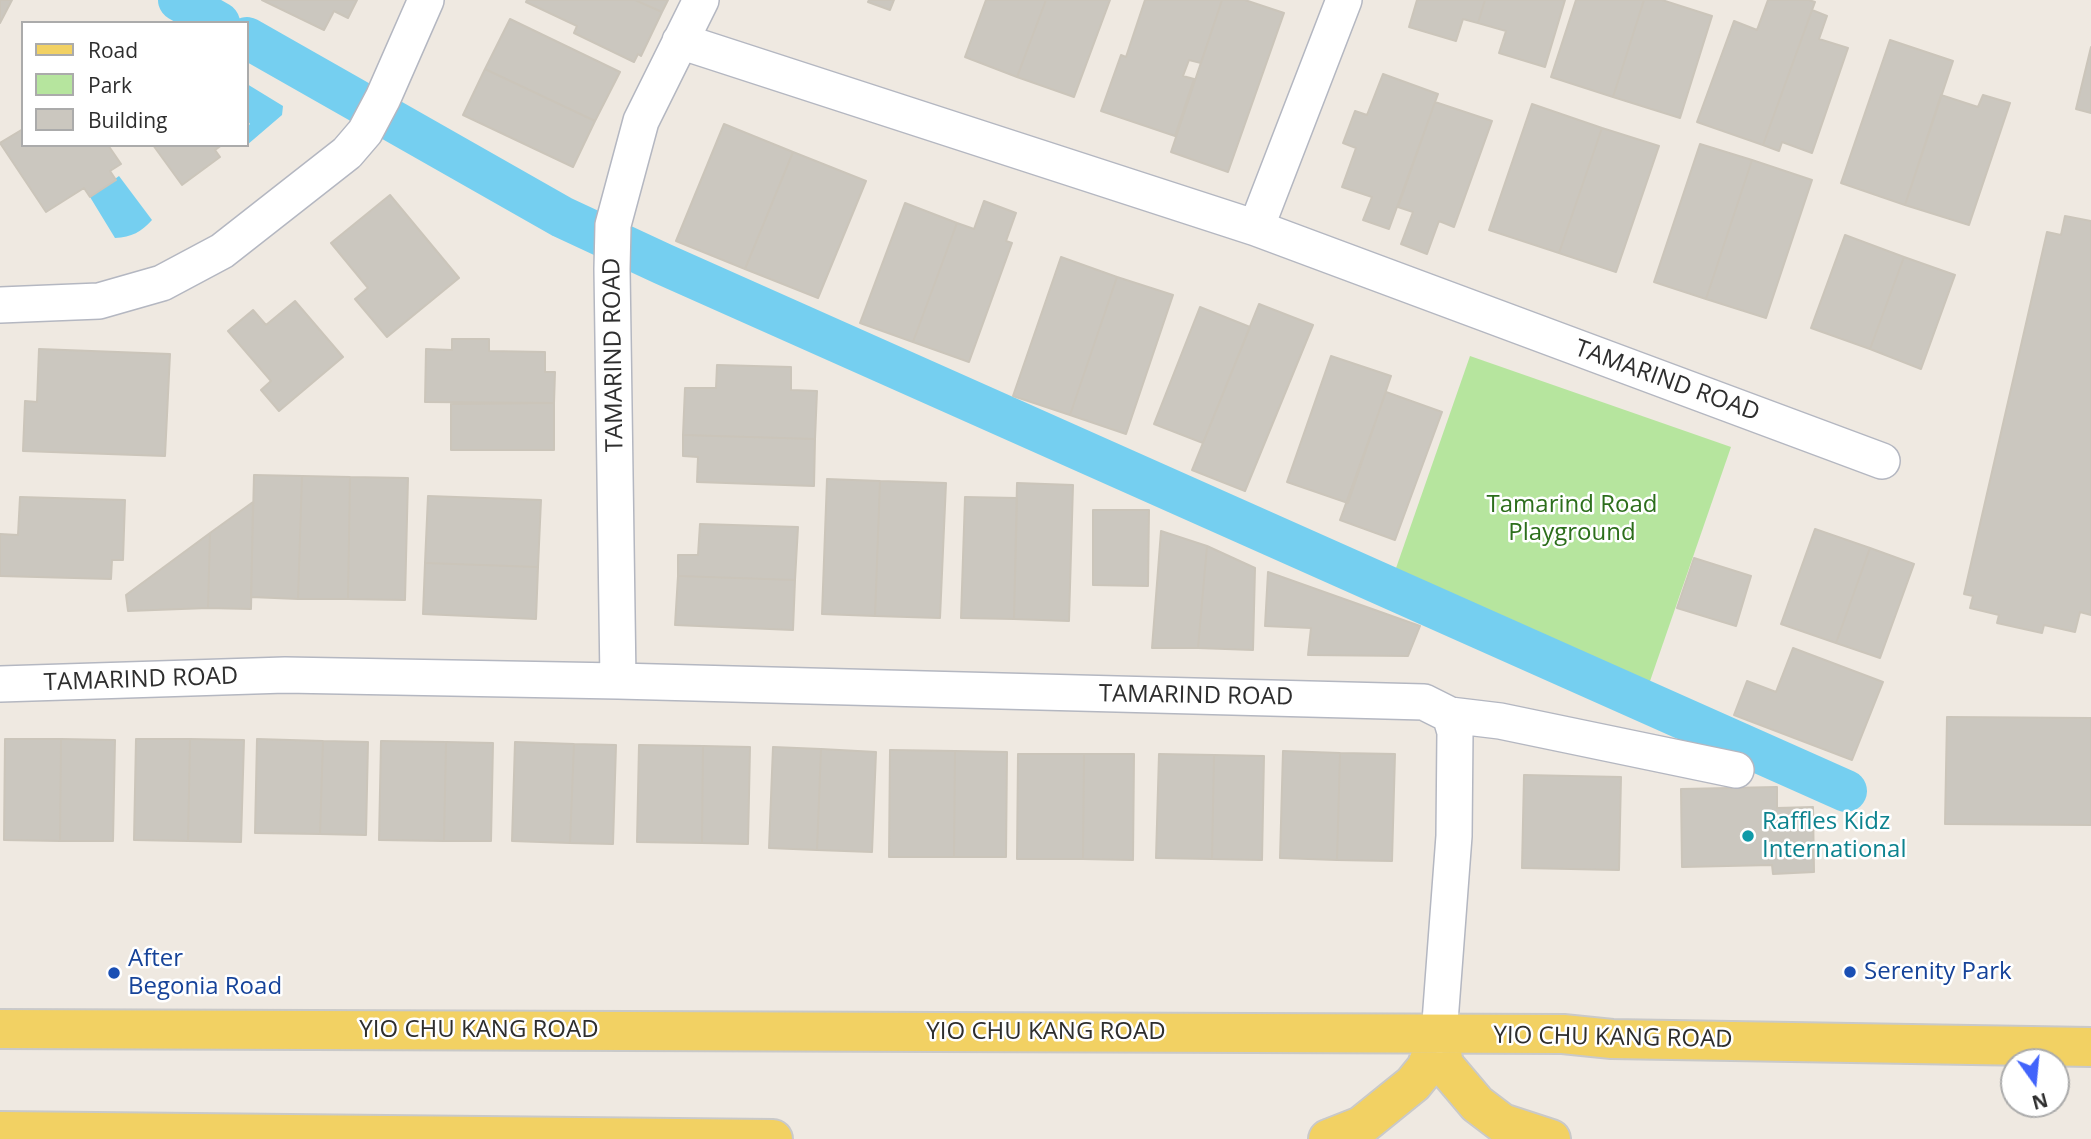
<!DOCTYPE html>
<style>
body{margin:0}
#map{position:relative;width:2091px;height:1139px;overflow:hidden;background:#efe9e1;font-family:"Open Sans",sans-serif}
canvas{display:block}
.legend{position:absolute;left:21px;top:21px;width:228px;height:126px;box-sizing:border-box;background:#fff;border:2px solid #ababab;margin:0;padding:9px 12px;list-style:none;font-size:21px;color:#2e2e2e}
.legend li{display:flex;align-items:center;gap:14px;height:35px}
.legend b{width:35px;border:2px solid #ababab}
.north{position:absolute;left:2000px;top:1048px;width:70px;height:70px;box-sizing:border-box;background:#fff;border:2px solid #ababab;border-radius:50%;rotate:165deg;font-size:19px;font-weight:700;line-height:28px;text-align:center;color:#2e2e2e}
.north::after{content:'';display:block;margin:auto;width:24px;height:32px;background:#4264fb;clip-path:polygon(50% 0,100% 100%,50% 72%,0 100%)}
</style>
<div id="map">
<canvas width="2091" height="1139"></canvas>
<ul class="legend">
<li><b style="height:9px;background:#f2d163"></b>Road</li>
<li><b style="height:19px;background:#b6e59e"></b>Park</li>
<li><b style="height:19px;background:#cbc7bf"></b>Building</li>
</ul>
<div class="north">N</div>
</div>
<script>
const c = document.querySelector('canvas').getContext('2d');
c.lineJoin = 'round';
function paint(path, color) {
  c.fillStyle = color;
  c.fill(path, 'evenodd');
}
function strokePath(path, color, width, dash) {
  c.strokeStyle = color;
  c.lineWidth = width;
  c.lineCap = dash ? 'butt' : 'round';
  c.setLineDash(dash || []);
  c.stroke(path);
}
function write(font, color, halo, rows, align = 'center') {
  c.font = font + ' "Open Sans",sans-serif';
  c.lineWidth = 5;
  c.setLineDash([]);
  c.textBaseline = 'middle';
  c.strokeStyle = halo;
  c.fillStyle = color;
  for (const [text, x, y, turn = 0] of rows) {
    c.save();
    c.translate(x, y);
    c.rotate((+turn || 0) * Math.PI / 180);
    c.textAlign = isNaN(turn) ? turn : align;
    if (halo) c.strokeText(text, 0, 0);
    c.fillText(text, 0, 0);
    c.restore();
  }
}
paint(new Path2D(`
 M 1470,356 L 1731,447 L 1649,684 L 1395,571 Z`), '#b6e59e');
paint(new Path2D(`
 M 247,84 L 283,106 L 282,115 L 247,145 L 247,127 L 250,124 L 247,120 Z
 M 119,176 L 152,220 C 141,232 132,237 115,238 L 90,197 Z`), '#75cff0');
strokePath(new Path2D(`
 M 179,0 L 219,23
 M 247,38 L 562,217 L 663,264 L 1846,791`), '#75cff0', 42);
const building = new Path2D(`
 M 0,0 L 12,0 L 0,23 Z
 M 262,0 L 357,0 L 348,18 L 334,11 L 324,30 Z
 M 527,0 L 635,0 L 662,12 L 641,56 L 638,54 L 634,62 L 574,33 L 577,26 L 526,2 Z
 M 635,0 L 668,0 L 662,12 Z
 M 869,0 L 894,0 L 890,10 L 868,2 Z
 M 986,0 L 1046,0 L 1017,77 L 965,57 Z
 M 1046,0 L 1110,0 L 1074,97 L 1017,77 Z
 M 1145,0 L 1222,0 L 1201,63 L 1189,60 L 1183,76 L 1194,79 L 1175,136 L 1101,111 L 1121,55 L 1126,57 Z
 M 1222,0 L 1245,0 L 1284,13 L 1228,172 L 1171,152 Z
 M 1417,0 L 1485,0 L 1478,23 L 1463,19 L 1456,41 L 1409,27 Z
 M 1485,0 L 1565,0 L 1545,67 L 1499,53 L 1506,31 L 1478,23 Z
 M 1576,0 L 1644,0 L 1613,97 L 1551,77 Z
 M 1644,0 L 1662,0 L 1712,16 L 1680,118 L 1613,97 Z
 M 1768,0 L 1809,0 L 1815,2 L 1763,145 L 1697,122 L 1734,21 L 1757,30 Z
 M 1812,10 L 1827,16 L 1819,39 L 1848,48 L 1812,153 L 1782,142 L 1779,151 L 1763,145 Z
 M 510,19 L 620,72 L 595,121 L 485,69 Z
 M 1890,40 L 1953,61 L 1905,205 L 1841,183 Z
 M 2091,47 L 2091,113 L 2076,109 Z
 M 485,69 L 595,121 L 573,167 L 463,115 Z
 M 1383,74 L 1438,94 L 1389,229 L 1363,220 L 1372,197 L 1342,187 L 1356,148 L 1343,143 L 1355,111 L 1367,115 Z
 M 1941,95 L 1978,107 L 1983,95 L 2010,103 L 1969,225 L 1905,205 Z
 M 1435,102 L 1492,121 L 1454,227 L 1439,221 L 1427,254 L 1401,244 L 1413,212 L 1398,207 Z
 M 1532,104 L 1602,128 L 1559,253 L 1489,230 Z
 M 724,124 L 793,152 L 745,269 L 676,241 Z
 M 1602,128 L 1659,146 L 1616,272 L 1559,253 Z
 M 23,129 L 23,145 L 108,145 L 121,164 L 110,171 L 116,180 L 90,197 L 84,188 L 46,212 L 0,143 Z
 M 1700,144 L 1752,160 L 1706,299 L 1654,282 Z
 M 153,145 L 222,145 L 215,150 L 220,157 L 182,185 Z
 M 793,152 L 866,181 L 818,298 L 745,269 Z
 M 1752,160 L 1812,180 L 1766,318 L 1706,299 Z
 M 390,195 L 459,278 L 387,337 L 355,299 L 368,288 L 331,243 Z
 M 984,201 L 1016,213 L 1006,241 L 1012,243 L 969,362 L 913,342 L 957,223 L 974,229 Z
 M 905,203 L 957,223 L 913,342 L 860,323 Z
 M 2065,216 L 2091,221 L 2091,615 L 2080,612 L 2075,632 L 2044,625 L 2042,633 L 1997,623 L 1999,615 L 1970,608 L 1973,596 L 1964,594 L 2047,232 L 2061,235 Z
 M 1845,235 L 1904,257 L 1870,349 L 1811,328 Z
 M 1061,257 L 1117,277 L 1070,415 L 1013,396 Z
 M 1904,257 L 1955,275 L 1921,369 L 1870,349 Z
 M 1117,277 L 1173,295 L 1126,434 L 1070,415 Z
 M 295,301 L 343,357 L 279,411 L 261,390 L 271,381 L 228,331 L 253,310 L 266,325 Z
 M 1259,304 L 1313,325 L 1245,491 L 1192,470 Z
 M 1200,307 L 1250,327 L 1203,443 L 1154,424 Z
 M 452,339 L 489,339 L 489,351 L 545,352 L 545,372 L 555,372 L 554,403 L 425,402 L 426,349 L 452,350 Z
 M 39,349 L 170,354 L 165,456 L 23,451 L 25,401 L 37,402 Z
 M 1331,356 L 1391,376 L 1348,503 L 1287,482 Z
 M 717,365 L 791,367 L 791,390 L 817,391 L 815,439 L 683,435 L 685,388 L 716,388 Z
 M 1386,392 L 1442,412 L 1395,540 L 1340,520 Z
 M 554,403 L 554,450 L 451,450 L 451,404 Z
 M 683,435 L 815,439 L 814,486 L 697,482 L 698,457 L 683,456 Z
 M 254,475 L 302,476 L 298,599 L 251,597 Z
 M 302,476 L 350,477 L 348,599 L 298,599 Z
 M 350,477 L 408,478 L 405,600 L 348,599 Z
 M 827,479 L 880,481 L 875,616 L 822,614 Z
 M 880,481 L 946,483 L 940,618 L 875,616 Z
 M 1017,483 L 1073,485 L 1069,621 L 1014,619 Z
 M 428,496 L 541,500 L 538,567 L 425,563 Z
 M 20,497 L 125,500 L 123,560 L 112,560 L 111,579 L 0,576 L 0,534 L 18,535 Z
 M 965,497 L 1017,498 L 1014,619 L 961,618 Z
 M 253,502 L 251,609 L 208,608 L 210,533 Z
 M 1093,510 L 1149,510 L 1148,586 L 1093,585 Z
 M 700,524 L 798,527 L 795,580 L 678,576 L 678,555 L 698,555 Z
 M 1815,529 L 1870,548 L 1836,643 L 1781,624 Z
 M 1161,531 L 1207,546 L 1198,648 L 1152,648 Z
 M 210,533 L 208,608 L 128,611 L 126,595 Z
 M 1207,546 L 1255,568 L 1253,650 L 1198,648 Z
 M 1870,548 L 1914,564 L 1880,658 L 1836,643 Z
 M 1694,558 L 1751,576 L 1736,626 L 1677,608 Z
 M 425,563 L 538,567 L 536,619 L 423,614 Z
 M 1268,572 L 1420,626 L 1408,656 L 1308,655 L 1311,628 L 1265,626 Z
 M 678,576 L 795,580 L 793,630 L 675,625 Z
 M 1793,648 L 1883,682 L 1852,760 L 1734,715 L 1747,681 L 1776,692 Z
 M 1947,717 L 2091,718 L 2091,825 L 1945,824 Z
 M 5,739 L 61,739 L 60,841 L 4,840 Z
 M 61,739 L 115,740 L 113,841 L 60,841 Z
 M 136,739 L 190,739 L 188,841 L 134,840 Z
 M 190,739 L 244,740 L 241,842 L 188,841 Z
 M 257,739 L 323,741 L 320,834 L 255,833 Z
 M 323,741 L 368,742 L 366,835 L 320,834 Z
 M 381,741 L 446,742 L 444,841 L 379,840 Z
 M 446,742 L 493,743 L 491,841 L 444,841 Z
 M 515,742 L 574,744 L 570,843 L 512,841 Z
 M 574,744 L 616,745 L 613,844 L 570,843 Z
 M 639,745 L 703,746 L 702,843 L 637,842 Z
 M 703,746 L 750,747 L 748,844 L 702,843 Z
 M 773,747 L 821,749 L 817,850 L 769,848 Z
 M 821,749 L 876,752 L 872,852 L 817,850 Z
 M 890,750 L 955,751 L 954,857 L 889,857 Z
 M 955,751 L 1007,752 L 1006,857 L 954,857 Z
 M 1283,751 L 1340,753 L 1337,860 L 1280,858 Z
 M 1340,753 L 1395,754 L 1392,861 L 1337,860 Z
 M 1018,754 L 1084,754 L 1083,859 L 1017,859 Z
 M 1084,754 L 1134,754 L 1133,860 L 1083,859 Z
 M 1159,754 L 1214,755 L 1212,859 L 1156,858 Z
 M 1214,755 L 1264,756 L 1262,860 L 1212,859 Z
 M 1524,775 L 1621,777 L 1619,870 L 1522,868 Z
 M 1777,787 L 1777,808 L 1813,807 L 1814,872 L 1773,874 L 1772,865 L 1682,867 L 1681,789 Z`);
paint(building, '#cbc7bf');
strokePath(building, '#cbc5ba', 2);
const minor = new Path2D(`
 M 680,41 L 1256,228 L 1882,461
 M 1256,228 L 1344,0
 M 0,305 L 99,301 L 162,283 L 222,251 L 347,153 L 365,132 L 383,98 L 426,0
 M 618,681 L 612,269 L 613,225 L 641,121 L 701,0
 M 0,684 L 285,675 L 618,681 L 1424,702 L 1450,715 L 1455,732 L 1454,836 L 1439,1035
 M 1450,715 L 1500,721 L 1736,770`);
const primary = new Path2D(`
 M 0,1029 L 1563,1034 L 1612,1039 L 2091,1047
 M 1439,1035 L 1444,1065 L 1477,1104 L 1502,1123 L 1551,1139
 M 0,1131 L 773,1139
 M 1328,1139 L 1361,1126 L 1413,1084 L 1426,1068 L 1439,1035`);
strokePath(minor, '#b4b7c1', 38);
strokePath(primary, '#c9c9c9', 42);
strokePath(minor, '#fff', 35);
strokePath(primary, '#f2d163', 38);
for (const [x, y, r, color] of [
 [1748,836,7,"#0f9aa8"],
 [1850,972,7,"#1a4fb4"],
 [114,973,7,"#1a4fb4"]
]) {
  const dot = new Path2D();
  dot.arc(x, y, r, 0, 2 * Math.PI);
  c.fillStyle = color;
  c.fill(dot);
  strokePath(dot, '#fff', 2.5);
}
write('24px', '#2e2e2e', '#fff', [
 ["TAMARIND ROAD",614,355,-91],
 ["TAMARIND ROAD",1667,381,20],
 ["TAMARIND ROAD",141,680,-2],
 ["TAMARIND ROAD",1196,696,1],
 ["YIO CHU KANG ROAD",479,1030],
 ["YIO CHU KANG ROAD",1046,1032],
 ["YIO CHU KANG ROAD",1613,1038,1]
]);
write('24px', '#2c6e1b', '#fff', [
 ["Tamarind Road",1572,505],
 ["Playground",1572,533]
]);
write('24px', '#0d838f', '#fff', [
 ["Raffles Kidz",1762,822],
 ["International",1762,850]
], 'left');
write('24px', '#164399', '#fff', [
 ["After",128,959],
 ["Begonia Road",128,987],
 ["Serenity Park",1864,972]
], 'left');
</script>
